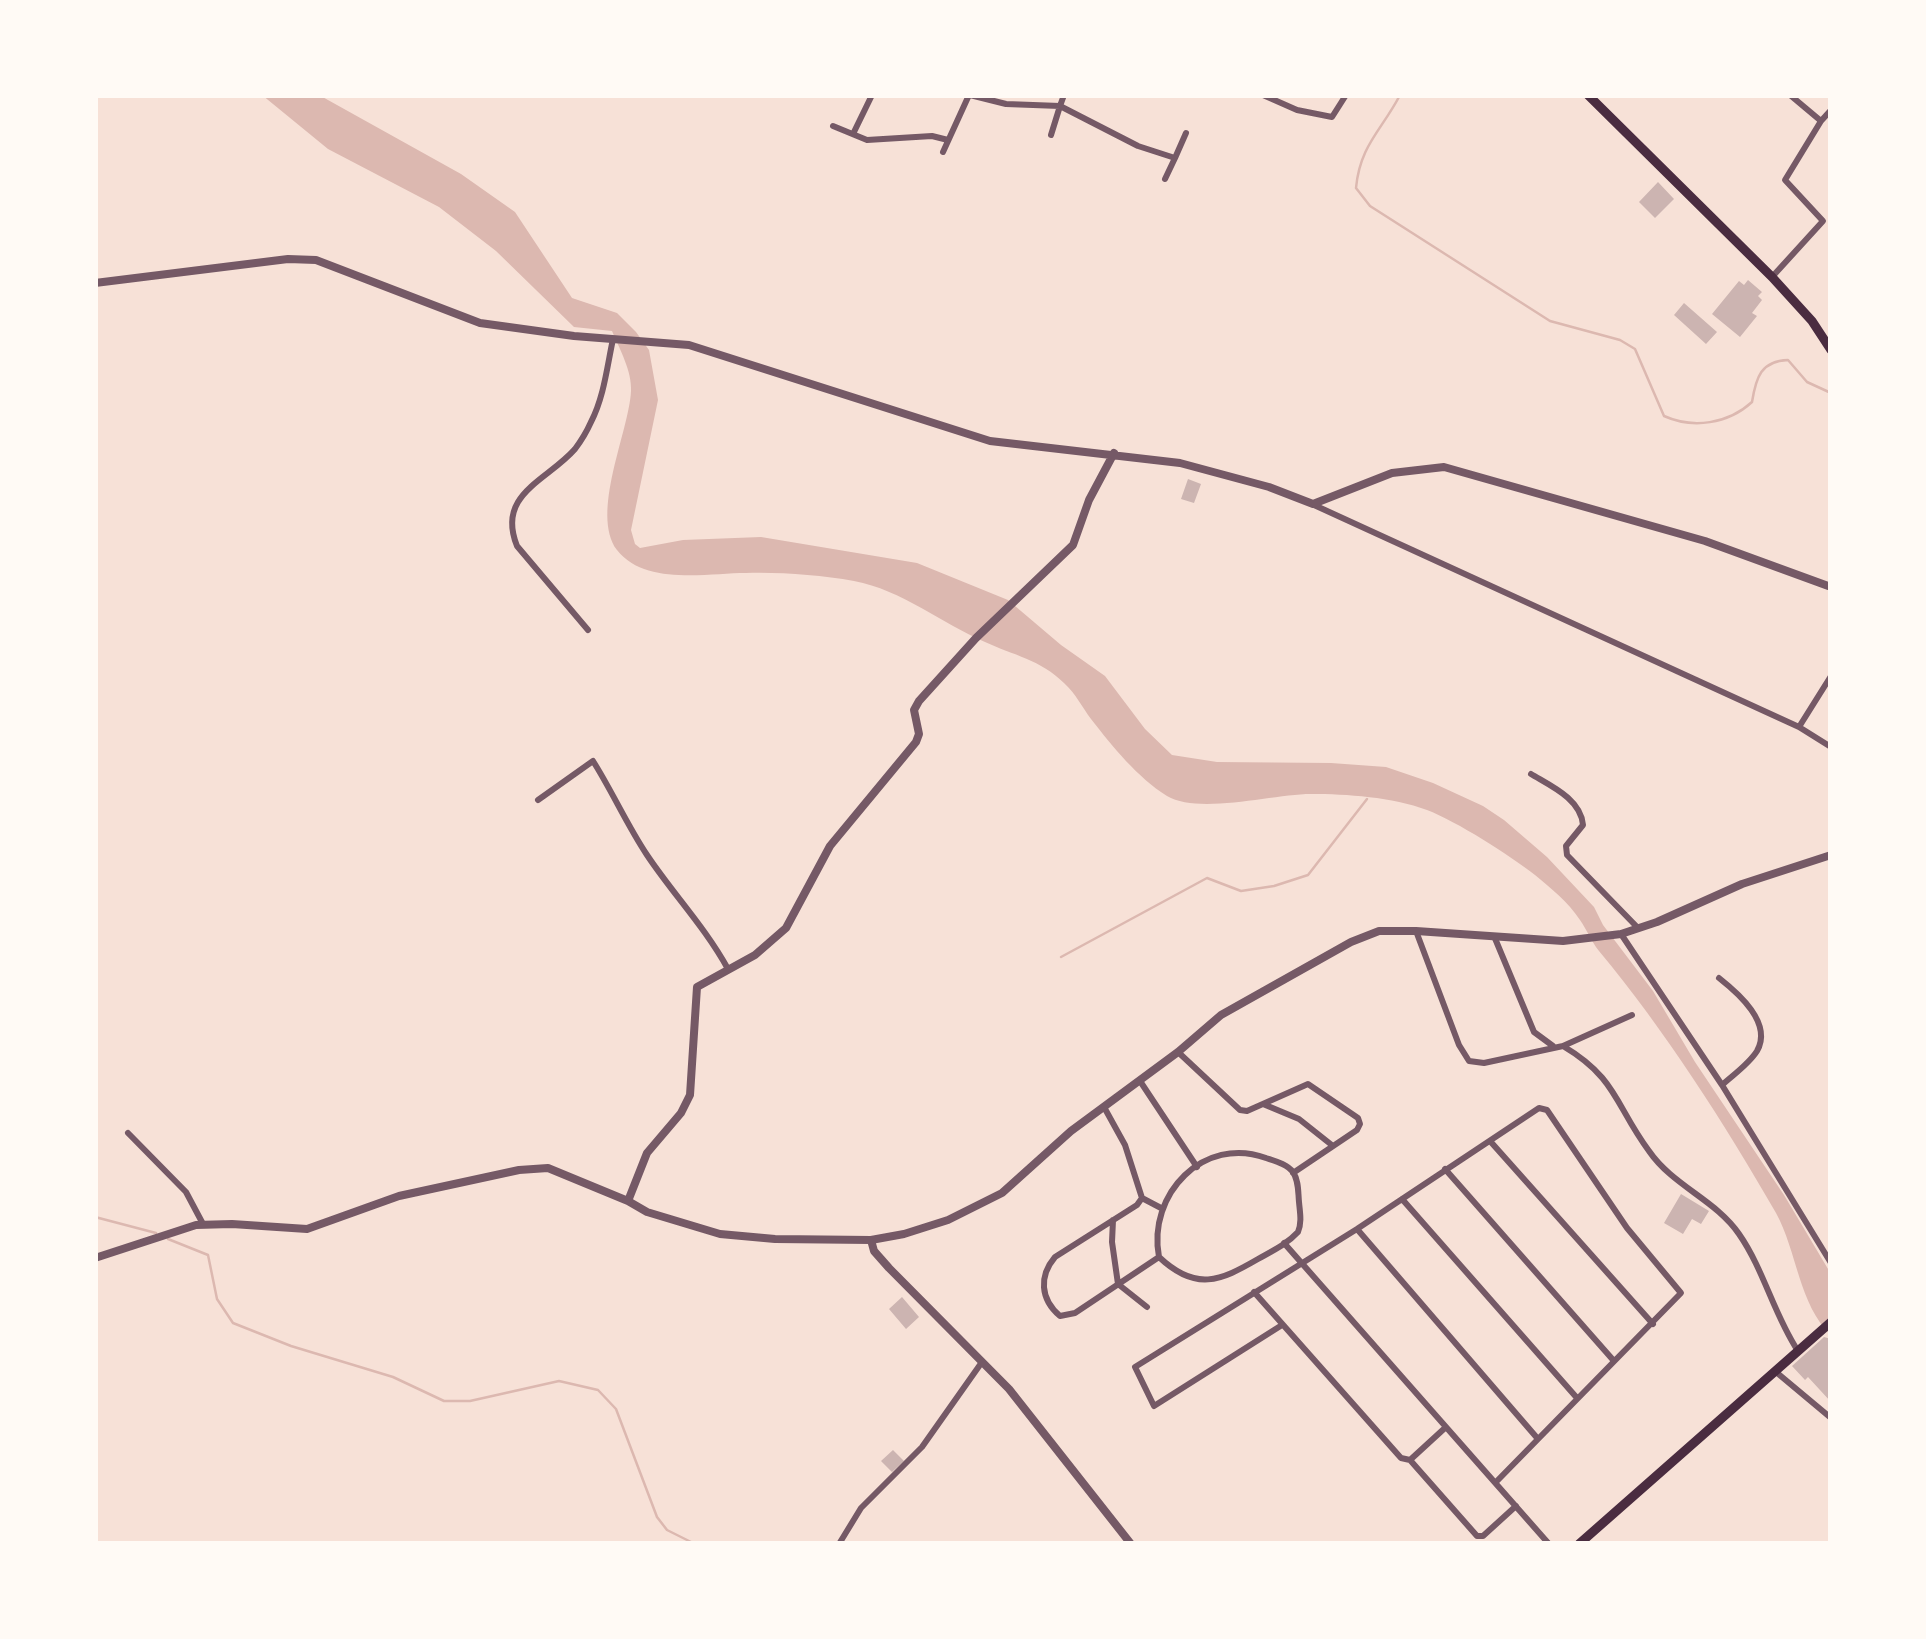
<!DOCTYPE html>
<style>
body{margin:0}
#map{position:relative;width:1926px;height:1639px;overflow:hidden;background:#f7e1d7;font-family:"PT Sans",sans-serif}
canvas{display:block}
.frame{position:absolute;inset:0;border:98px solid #fffaf5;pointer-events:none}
</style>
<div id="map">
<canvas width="1926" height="1639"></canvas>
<div class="frame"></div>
</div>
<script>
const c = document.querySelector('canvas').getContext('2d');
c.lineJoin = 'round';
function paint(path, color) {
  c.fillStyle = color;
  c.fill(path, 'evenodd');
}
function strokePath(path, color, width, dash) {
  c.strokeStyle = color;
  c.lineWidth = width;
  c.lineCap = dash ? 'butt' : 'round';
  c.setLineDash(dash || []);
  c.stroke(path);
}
paint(new Path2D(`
 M 262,95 L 319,95 L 461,174 L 515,212 L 572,298 L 617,313 L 636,332 L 649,350 L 658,400 L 631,530 L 635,544 L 640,548 L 683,540 L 761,537 L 917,563 L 1008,600 L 1061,645 L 1105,676 L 1145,729 L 1172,755 L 1217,762 L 1331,763 L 1386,767 L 1433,783 L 1483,806 L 1504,820 L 1547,857 L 1594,907 L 1603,925 L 1653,991 L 1695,1062 L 1784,1195 L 1831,1274 L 1831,1335 C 1799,1305 1797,1251 1776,1213 C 1725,1124 1664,1029 1599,951 C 1591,941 1587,930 1580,920 C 1568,902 1552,889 1535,875 C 1511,856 1456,821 1427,810 C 1392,797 1347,794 1311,794 C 1273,794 1199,815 1167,796 C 1137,777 1113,747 1091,719 C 1082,707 1076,694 1064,683 C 1041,660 1013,655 985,642 C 941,623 902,590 854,581 C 820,575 781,572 746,573 C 708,573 645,586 617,550 C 590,513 629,432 631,391 C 632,371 620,350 612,331 L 574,327 L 496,251 L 439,207 L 328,149 Z`), '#dcb8b0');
strokePath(new Path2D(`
 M 1400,95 C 1382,130 1360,145 1356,188 L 1370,206 L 1550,321 L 1620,340 L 1635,349 L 1664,416 C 1693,429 1728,424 1752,402 C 1756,377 1761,361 1788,360 L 1807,382 L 1831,393
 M 1061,957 L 1207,878 L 1241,891 L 1274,886 L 1308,875 L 1367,799
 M 95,1217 L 156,1233
 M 168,1239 L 208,1255 L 217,1299 L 233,1323 L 291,1346 L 393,1377 L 444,1401 L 470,1401 L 559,1381 L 598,1390 L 616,1409 L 657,1517 L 667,1530 L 695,1544`), '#dcb8b0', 2.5);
paint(new Path2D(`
 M 1658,182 L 1674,199 L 1655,218 L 1639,202 Z
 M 1748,280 L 1762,292 L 1758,296 L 1762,300 L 1752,313 L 1757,316 L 1740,337 L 1712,314 L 1739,281 L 1744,285 Z
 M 1684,303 L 1717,332 L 1706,344 L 1674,315 Z
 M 1188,479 L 1201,484 L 1194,503 L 1181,499 Z
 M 1681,1194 L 1709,1211 L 1701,1224 L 1692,1219 L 1683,1234 L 1664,1223 Z
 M 902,1297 L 919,1317 L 906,1329 L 889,1309 Z
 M 1824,1337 L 1831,1339 L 1828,1363 L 1831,1366 L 1831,1402 L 1808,1377 L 1805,1380 L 1792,1366 Z
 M 893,1450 L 904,1461 L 892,1472 L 881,1461 Z`), '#ccb4b1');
strokePath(new Path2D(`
 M 970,95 L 1006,104 L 1060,106 L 1051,135
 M 1064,95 L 1060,106 L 1138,146 L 1175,158 L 1165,179
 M 1263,95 L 1297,110 L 1332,117 L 1346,95
 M 1790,95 L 1821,121
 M 833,126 L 867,140 L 932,136 L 948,140
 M 853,134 L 872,95
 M 943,152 L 969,95
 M 1175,158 L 1186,133
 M 1772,277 L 1823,221 L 1785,180 L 1821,121 L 1831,110
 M 1314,505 L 1799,727 L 1831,747
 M 588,630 L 517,546 C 496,494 547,481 575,449 C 581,441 587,431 591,422 C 604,397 607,367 613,339
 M 1799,727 L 1831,676
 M 1531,774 C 1551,786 1581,799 1583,825 L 1566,846 L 1567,855 L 1638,928
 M 538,800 L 593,761 C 612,791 627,825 647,855 C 673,894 705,927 728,969
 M 1416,931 L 1459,1045 L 1469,1061 L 1484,1063 L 1563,1046 C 1617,1078 1615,1105 1649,1151 C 1673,1186 1716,1200 1739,1234 C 1764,1270 1774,1315 1798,1351
 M 1621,934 L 1722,1085 L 1831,1263
 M 1494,936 L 1534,1032 L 1553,1046
 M 1719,978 C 1738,993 1773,1023 1757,1051 C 1749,1064 1733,1075 1722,1085
 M 1563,1046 L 1632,1015
 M 1178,1052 L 1240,1110 L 1247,1111 L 1308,1084 L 1358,1118 L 1360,1124 L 1357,1130 L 1293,1173
 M 1140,1081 L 1197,1167
 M 1263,1104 L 1299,1119 L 1333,1146
 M 1104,1107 L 1125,1145 L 1142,1198 L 1137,1205 L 1055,1257 C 1039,1276 1040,1299 1060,1316 L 1075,1313 L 1159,1257 C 1147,1194 1204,1135 1266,1158 C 1275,1161 1287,1164 1293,1172 C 1299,1181 1298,1192 1299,1202 C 1300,1213 1302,1222 1298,1232 C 1287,1244 1272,1251 1258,1259 C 1220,1281 1196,1292 1159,1257
 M 128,1133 L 186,1192 L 203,1224
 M 1490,1141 L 1653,1324
 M 1445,1169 L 1614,1361
 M 1142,1198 L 1161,1208
 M 1402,1199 L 1577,1398
 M 1113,1220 L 1112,1242 L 1118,1284 L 1147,1307
 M 1357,1229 L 1538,1439
 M 1284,1243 L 1549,1544
 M 1254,1292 L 1401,1458 L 1410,1460 L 1477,1536 L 1483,1536 L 1516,1506
 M 1282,1325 L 1154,1406 L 1135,1367 L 1357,1229 L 1539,1108 L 1547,1110 L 1627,1228 L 1681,1293 L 1496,1482
 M 1776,1372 L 1831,1418
 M 1410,1460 L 1446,1427
 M 839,1544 L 861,1508 L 922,1447 L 982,1362`), '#755966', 6);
strokePath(new Path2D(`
 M 95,283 L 288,259 L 316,260 L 480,323 L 574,336 L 689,345 L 990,441 L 1180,463 L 1269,487 L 1313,504 L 1392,473 L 1444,467 L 1705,541 L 1831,587
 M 628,1201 L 647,1153 L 681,1113 L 690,1095 L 697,987 L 755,955 L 786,928 L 830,846 L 916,742 L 919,734 L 914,710 L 919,701 L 976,638 L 1073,545 L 1089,500 L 1114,453
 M 871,1240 L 874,1251 L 889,1268 L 1009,1389 L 1131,1544
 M 95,1258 L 196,1225 L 232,1224 L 307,1229 L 399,1196 L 519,1170 L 548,1168 L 628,1201 L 647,1212 L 720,1234 L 775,1239 L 871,1240 L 904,1234 L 948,1220 L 1002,1193 L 1071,1131 L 1178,1052 L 1221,1015 L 1351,942 L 1379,931 L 1416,931 L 1563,941 L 1621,934 L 1657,922 L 1742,884 L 1831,855`), '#755966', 8);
strokePath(new Path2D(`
 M 1588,95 L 1772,277 L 1812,321 L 1831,350
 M 1579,1544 L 1831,1322`), '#4a2c40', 9);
</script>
